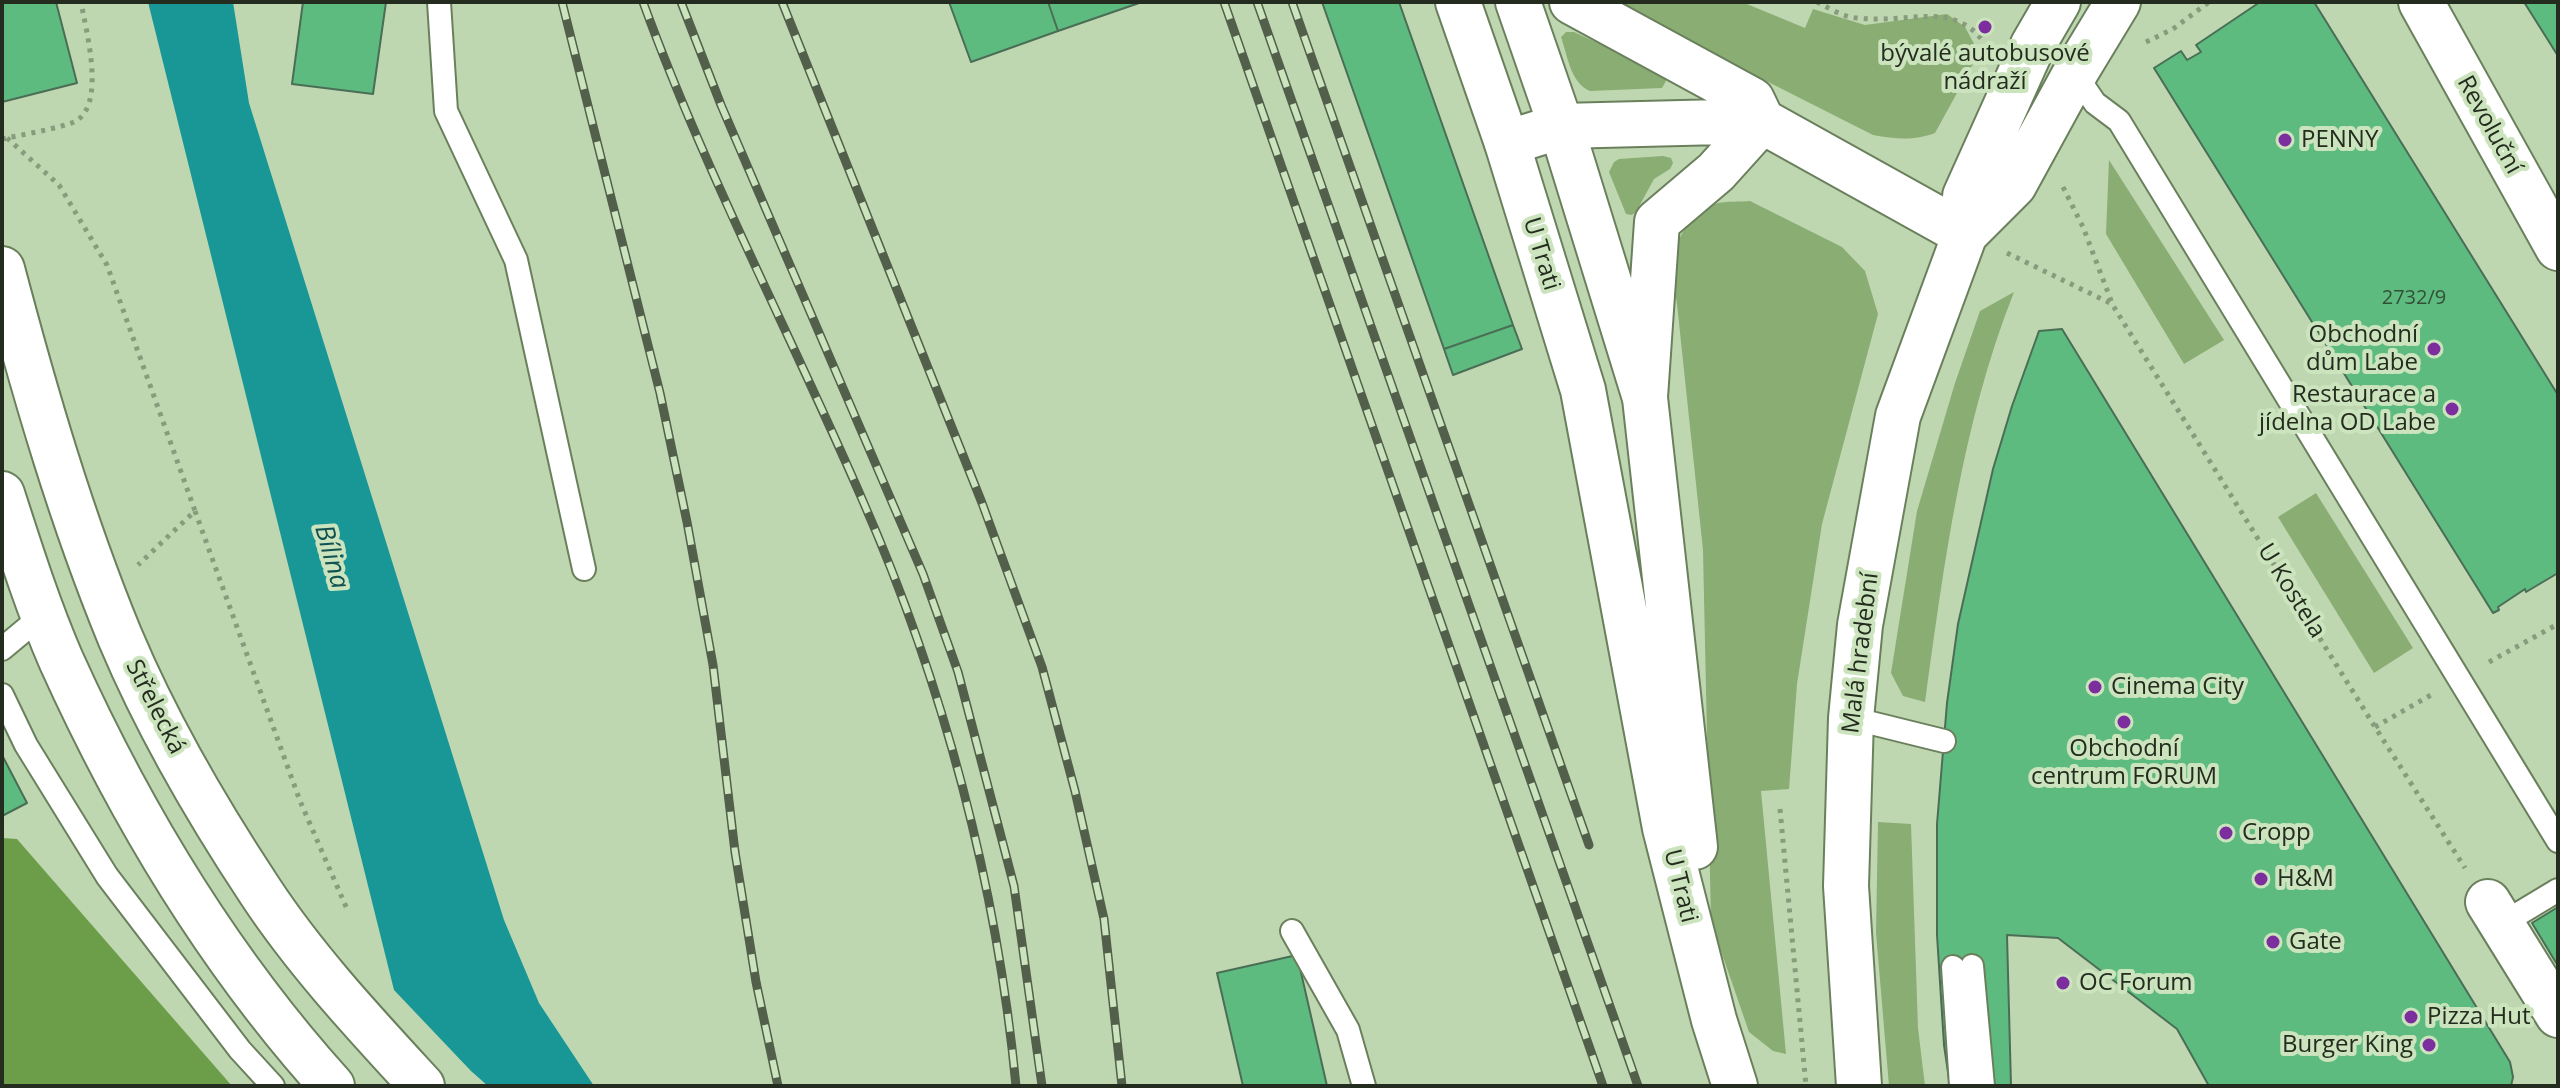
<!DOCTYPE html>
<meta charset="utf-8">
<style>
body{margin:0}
#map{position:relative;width:2560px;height:1088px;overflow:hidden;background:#bfd7b1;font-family:"Open Sans",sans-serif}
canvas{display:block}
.frame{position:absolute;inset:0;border:4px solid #232c1e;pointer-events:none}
</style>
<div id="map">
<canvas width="2560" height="1088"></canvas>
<div class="frame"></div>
</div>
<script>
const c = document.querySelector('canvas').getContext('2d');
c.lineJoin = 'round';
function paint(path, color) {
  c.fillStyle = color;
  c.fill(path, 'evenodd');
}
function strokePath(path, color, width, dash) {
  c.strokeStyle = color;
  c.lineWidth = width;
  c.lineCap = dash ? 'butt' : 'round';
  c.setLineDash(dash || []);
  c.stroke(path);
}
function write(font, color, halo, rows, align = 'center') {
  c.font = font + ' "Open Sans",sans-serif';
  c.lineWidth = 8;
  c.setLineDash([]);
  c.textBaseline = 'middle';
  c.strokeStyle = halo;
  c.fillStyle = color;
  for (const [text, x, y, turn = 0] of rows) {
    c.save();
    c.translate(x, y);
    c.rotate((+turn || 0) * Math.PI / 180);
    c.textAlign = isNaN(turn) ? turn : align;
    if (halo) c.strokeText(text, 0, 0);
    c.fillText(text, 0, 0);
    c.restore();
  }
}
paint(new Path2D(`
 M 1610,2 L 1742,2 L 1805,28 L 1813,9 L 1865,25 L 1947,14 L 1965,27 L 1979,53 L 1935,133 C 1913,141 1896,139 1873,135 Z
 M 1566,32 L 1574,32 L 1662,73 L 1666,77 L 1666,81 L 1662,88 L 1590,91 C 1570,82 1568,57 1561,37 Z
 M 1663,156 L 1671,158 L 1673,163 L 1670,169 L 1654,179 L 1636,212 L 1632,215 L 1626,214 L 1609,172 L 1614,162 L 1619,159 Z
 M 2109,160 L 2224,340 L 2184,364 L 2106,234 Z
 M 1750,201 L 1842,247 L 1865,271 L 1878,314 L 1822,524 L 1797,684 L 1789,789 L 1761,791 L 1786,1054 L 1773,1051 L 1749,1032 L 1711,922 L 1703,550 L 1677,304 C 1676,296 1673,287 1672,279 C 1669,249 1688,210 1718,203 C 1728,201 1740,202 1750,201 Z
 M 2014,292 C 1962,423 1944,564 1925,702 L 1903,696 L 1891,673 L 1917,511 L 1955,383 L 1980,311 Z
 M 2316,493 L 2413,648 L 2374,673 L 2278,517 Z
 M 1878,822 L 1911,824 L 1918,1028 L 1925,1086 L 1889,1086 L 1876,933 Z`), '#8aad73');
paint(new Path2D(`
 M 2,838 L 17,839 L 232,1086 L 2,1086 Z`), '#6c9d49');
paint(new Path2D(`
 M 148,2 L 233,2 L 249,103 L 504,920 L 539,1003 L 594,1086 L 488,1086 L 471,1071 L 394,990 Z`), '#199796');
const building = new Path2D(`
 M 2,2 L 56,2 L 77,83 L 2,102 Z
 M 303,2 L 386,2 L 373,94 L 292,84 Z
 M 949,2 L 1048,2 L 1058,31 L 971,62 Z
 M 1048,2 L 1142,2 L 1058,31 Z
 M 1322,2 L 1399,2 L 1513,325 L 1444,349 Z
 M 2260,2 L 2314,2 L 2558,395 L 2558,573 L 2526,592 L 2525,589 L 2498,607 L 2499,610 L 2493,613 L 2154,68 L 2181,51 L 2187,60 L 2201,52 L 2196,45 Z
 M 2524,2 L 2558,2 L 2558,56 Z
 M 1513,325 L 1522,349 L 1453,375 L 1444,349 Z
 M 2062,329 L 2510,1062 L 2513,1077 L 2511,1086 L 1950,1086 L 1944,1045 L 1937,935 L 1937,824 L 1947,703 L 1958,624 L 1993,469 L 2012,406 L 2039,331 Z
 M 2,755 L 27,803 L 2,816 Z
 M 2558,907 L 2558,966 L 2532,923 Z
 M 2007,935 L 2058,938 L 2177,1029 L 2209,1086 L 2011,1086 Z
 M 1297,955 L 1327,1086 L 1243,1086 L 1217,973 Z`);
paint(building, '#5ebb80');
strokePath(building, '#4a6e55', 2);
const lane = new Path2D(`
 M 439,2 L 446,111 L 516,260 L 584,569
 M 2082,84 L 2095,103 L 2119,121 L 2558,841
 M 2,649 L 44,614
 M 2,695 L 26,745 L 107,876 L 240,1050 L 273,1086
 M 1851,718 L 1944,741
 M 2500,925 L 2558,890
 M 1292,931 L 1348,1030 L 1364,1086
 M 1972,966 L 1983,1086
 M 1953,967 L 1961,1086`);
const street = new Path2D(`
 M 1572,2 L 1752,100 L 1762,121
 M 2421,2 L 2558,248
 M 1507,143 L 1561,126 L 1762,121 L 1965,234
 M 1965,234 L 2014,185 L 2078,68 L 2118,2
 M 1645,397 L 1657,222 L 1716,172 L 1762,121
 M 2488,902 L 2558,1015
 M 1859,1086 L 1846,886 L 1851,718 L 1860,625 L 1898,416 L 1965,234 L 1965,196 L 2033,45 L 2058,2`);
const secondary = new Path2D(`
 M 1458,2 L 1507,143 L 1583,390 L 1665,828 L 1714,1020 L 1735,1086
 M 1518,2 L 1561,126 L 1645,398 L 1695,847
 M 2,269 C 35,394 71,518 120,637 C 157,725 207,811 260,891 C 306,961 365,1024 422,1086
 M 2,494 C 20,550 38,607 61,660 C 130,813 220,962 332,1086`);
strokePath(lane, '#6a805d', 26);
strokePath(street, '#6a805d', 48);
strokePath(secondary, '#6a805d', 48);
strokePath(new Path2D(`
 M 1817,2 C 1829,8 1843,17 1857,18 C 1909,24 1952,0 1984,42
 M 2146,42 L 2173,29 L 2209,2
 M 7,138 L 59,185 L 107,265 L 195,511 L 138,565
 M 2,139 C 16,136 66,127 76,121 C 106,103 86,31 81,2
 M 2063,187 L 2083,227 L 2112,303
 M 2007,253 L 2112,304 L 2375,727 L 2465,868
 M 195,511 L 300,801 L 347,909
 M 2489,662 L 2558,624
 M 2375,727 L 2431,695
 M 1780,809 L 1806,1086`), '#889b7d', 5, [4, 6]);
strokePath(lane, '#fff', 22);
strokePath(street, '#fff', 44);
strokePath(secondary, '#fff', 44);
const rail = new Path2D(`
 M 562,2 L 660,393 L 687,522 L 713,665 L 735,852 L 756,982 L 778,1086
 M 643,2 C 705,172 790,333 862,499 C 943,683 997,885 1016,1086
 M 681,2 L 721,105 L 923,574 L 958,672 L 1014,886 L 1042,1086
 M 782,2 L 982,503 L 1042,667 L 1075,791 L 1104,919 L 1122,1086
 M 1224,2 L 1603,1086
 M 1257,2 L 1638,1086
 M 1292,2 L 1589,845`);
strokePath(rail, '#525f4a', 9);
strokePath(rail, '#cce4be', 6, [18]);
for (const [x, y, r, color] of [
 [1985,27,8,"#7d2e9e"],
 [2285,140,8,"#7d2e9e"],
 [2434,349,8,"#7d2e9e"],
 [2452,409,8,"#7d2e9e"],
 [2095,687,8,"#7d2e9e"],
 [2124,722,8,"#7d2e9e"],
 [2226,833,8,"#7d2e9e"],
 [2261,879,8,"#7d2e9e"],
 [2273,942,8,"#7d2e9e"],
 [2063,983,8,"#7d2e9e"],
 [2411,1017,8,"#7d2e9e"],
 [2429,1045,8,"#7d2e9e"]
]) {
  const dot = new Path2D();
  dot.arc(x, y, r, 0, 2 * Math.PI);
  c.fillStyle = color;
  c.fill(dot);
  strokePath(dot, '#cce4be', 3);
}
write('20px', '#325036', null, [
 ["2732/9",2414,298]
]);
write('24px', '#232c1e', '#cce4be', [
 ["bývalé autobusové",1985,54,"center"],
 ["nádraží",1985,82,"center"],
 ["PENNY",2301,140],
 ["Obchodní",2418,335,"right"],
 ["dům Labe",2418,363,"right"],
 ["Restaurace a",2436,395,"right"],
 ["jídelna OD Labe",2436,423,"right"],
 ["Cinema City",2111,687],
 ["Obchodní",2124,749,"center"],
 ["centrum FORUM",2124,777,"center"],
 ["Cropp",2242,833],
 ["H&M",2277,879],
 ["Gate",2289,942],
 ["OC Forum",2079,983],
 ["Pizza Hut",2427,1017],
 ["Burger King",2413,1045,"right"]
], 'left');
write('24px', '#232c1e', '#cce4be', [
 ["Revoluční",2489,125,61],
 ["U Trati",1541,254,73],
 ["U Kostela",2291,591,58],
 ["Malá hradební",1861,653,-83],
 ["Střelecká",155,707,63],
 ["U Trati",1680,886,76]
]);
write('italic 26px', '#125352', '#cce4be', [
 ["Bílina",331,557,74]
]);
</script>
